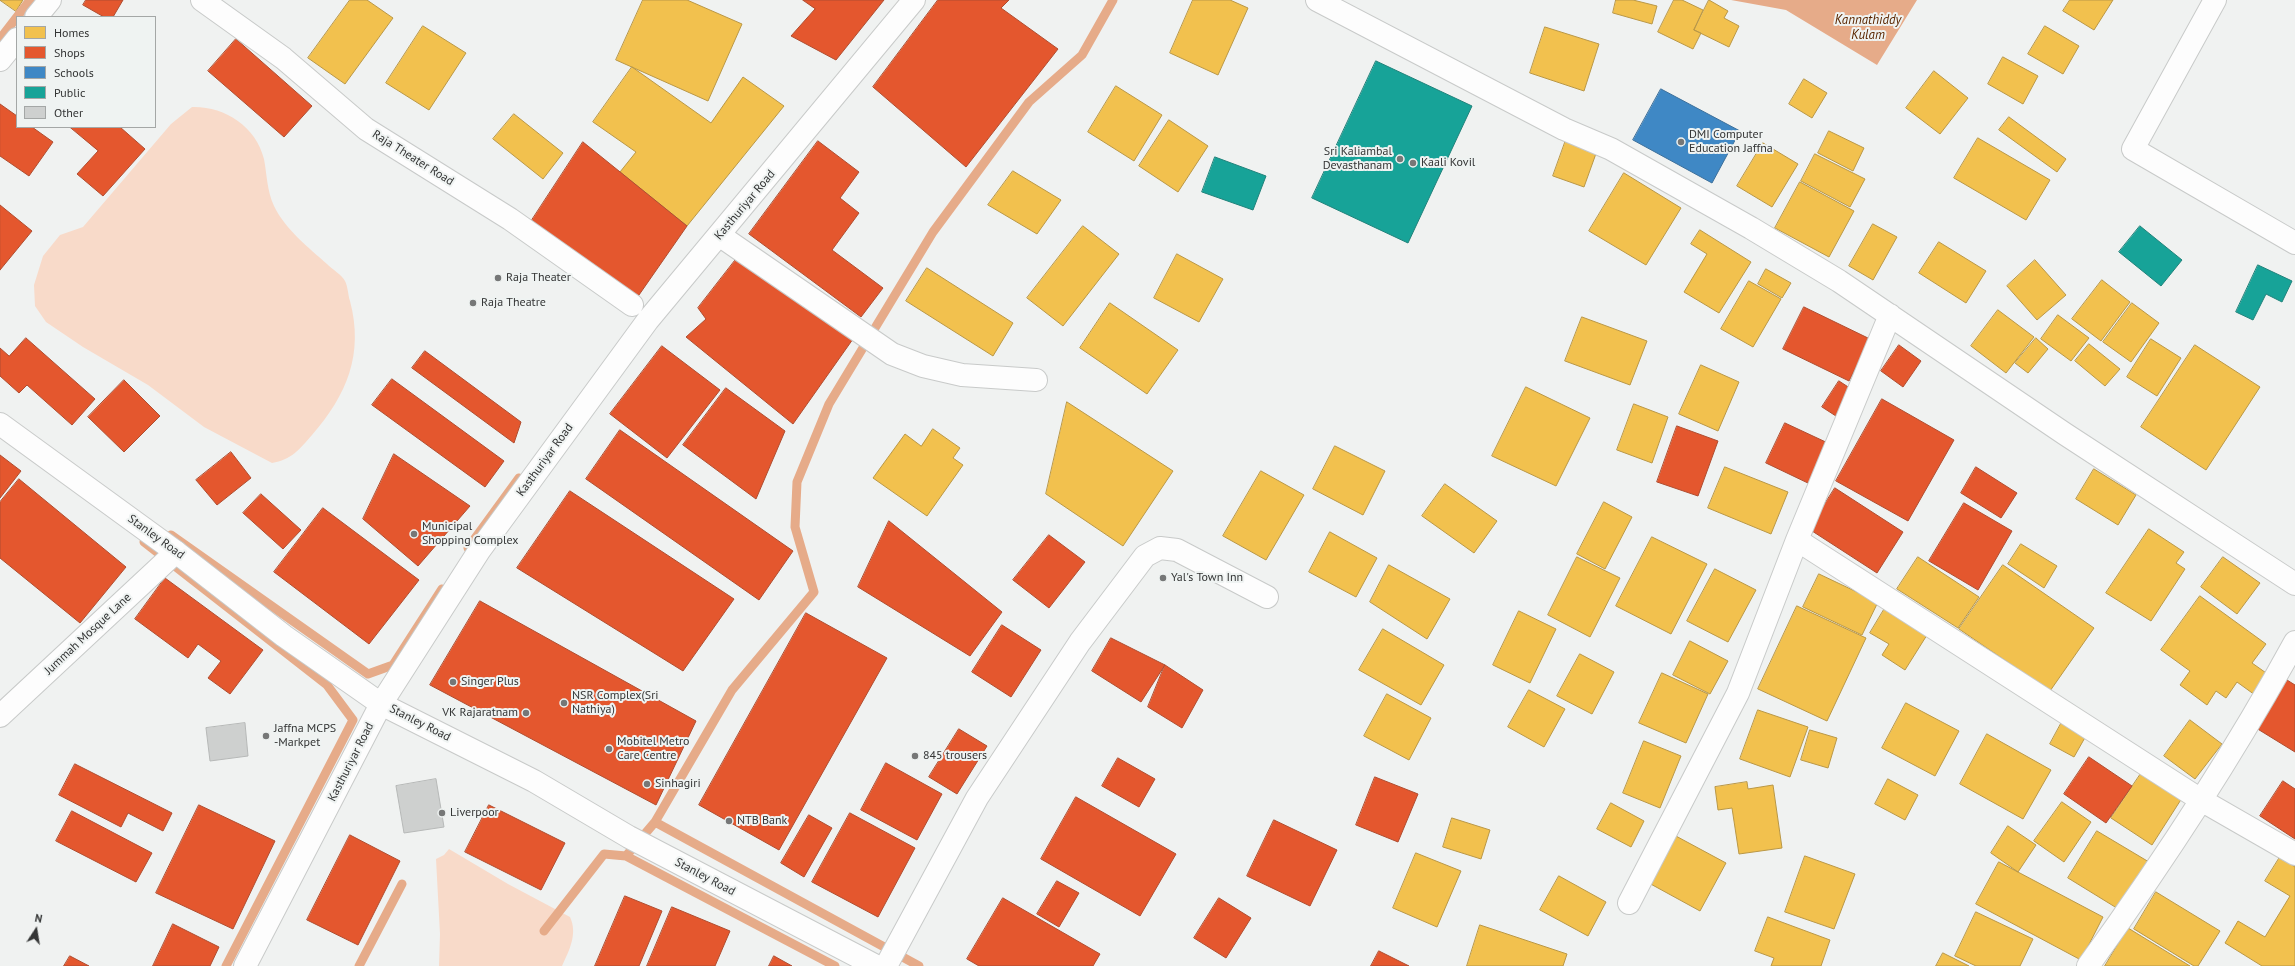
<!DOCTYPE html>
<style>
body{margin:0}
#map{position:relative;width:2295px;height:966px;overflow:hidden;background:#f0f2f1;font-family:"PT Sans",sans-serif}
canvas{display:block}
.legend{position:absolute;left:16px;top:16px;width:140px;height:112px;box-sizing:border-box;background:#eff3f2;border:1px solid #a4a7a6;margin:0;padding:5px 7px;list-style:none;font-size:12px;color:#343535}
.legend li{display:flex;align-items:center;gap:8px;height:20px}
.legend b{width:20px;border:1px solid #a4a7a6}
.north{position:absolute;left:16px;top:910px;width:40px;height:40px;-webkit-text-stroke:3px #eff3f2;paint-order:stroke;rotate:12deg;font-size:11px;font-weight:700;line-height:16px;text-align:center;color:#343535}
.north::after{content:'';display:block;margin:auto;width:14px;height:18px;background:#343535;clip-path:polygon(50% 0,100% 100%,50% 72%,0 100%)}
</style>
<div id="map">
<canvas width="2295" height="966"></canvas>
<ul class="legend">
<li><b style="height:11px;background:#f2c14e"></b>Homes</li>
<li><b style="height:11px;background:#e4572e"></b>Shops</li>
<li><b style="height:11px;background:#3f88c5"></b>Schools</li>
<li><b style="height:11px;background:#17a398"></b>Public</li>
<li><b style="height:11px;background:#ced0cf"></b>Other</li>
</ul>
<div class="north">N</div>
</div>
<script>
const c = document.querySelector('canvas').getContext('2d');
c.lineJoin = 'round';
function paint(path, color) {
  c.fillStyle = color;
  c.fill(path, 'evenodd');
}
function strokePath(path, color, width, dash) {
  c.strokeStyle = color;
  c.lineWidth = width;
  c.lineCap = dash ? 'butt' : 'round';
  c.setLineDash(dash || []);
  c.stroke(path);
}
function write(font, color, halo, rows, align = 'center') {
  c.font = font + ' "PT Sans",sans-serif';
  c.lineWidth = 4;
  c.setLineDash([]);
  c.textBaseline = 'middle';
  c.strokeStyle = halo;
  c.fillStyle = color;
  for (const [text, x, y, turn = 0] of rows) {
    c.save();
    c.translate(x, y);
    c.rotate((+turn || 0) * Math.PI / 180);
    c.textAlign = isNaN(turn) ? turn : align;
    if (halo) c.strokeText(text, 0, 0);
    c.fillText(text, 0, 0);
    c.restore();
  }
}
paint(new Path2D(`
 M 192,107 C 224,106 256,126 264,159 C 267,175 267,191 274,206 C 285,229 309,248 327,264 C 332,269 342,275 345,281 C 348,287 348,295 350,301 C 364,354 347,395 312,435 C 300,449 291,460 272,463 L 204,427 L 148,385 L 83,347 L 46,322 L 35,306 L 34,285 L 43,256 L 60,235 L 83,227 L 171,124 Z
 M 449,849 L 508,884 L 570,917 C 578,934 569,951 562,966 L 439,966 L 440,934 L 436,859 L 444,855 Z`), '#f8dac9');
paint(new Path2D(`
 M 1731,0 L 1917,0 L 1877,65 L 1786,10 Z`), '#e6ab89');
const homes = new Path2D(`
 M 0,0 L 23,0 L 16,11 Z
 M 350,0 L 367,0 L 393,18 L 345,84 L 308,58 Z
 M 643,0 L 687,0 L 742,24 L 708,101 L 616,60 Z
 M 1193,0 L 1230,0 L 1248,8 L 1218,75 L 1170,53 Z
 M 1616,0 L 1633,0 L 1657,6 L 1652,24 L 1613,13 Z
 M 1674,0 L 1682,0 L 1703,10 L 1694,30 L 1701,33 L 1693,49 L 1658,32 Z
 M 1709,0 L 1728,11 L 1724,18 L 1739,26 L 1729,47 L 1694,30 Z
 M 2070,0 L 2113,0 L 2094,30 L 2063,11 Z
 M 423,26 L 466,53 L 429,110 L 386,83 Z
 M 2045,26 L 2079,46 L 2063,74 L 2028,54 Z
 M 1545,27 L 1599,44 L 1584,91 L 1530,73 Z
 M 2003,57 L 2038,76 L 2023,104 L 1988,84 Z
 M 632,67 L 711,123 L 743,77 L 784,106 L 687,226 L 620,172 L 636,152 L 593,122 Z
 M 1934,71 L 1968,98 L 1940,134 L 1906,108 Z
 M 1804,79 L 1827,93 L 1812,118 L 1789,104 Z
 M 1116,86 L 1162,115 L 1134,161 L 1088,132 Z
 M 514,114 L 563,153 L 543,179 L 493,139 Z
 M 2009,117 L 2066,159 L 2057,172 L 1999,130 Z
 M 1169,120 L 1208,146 L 1178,192 L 1139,166 Z
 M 1829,131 L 1864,148 L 1853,171 L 1818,153 Z
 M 1567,137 L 1598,148 L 1584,187 L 1553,176 Z
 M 1978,138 L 2050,180 L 2026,220 L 1954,178 Z
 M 1763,143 L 1798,164 L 1772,207 L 1737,186 Z
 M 1815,154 L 1865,179 L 1850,207 L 1801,181 Z
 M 1013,171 L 1061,200 L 1037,234 L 988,205 Z
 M 1624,173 L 1681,208 L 1646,265 L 1589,231 Z
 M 1800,182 L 1854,211 L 1829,257 L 1775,228 Z
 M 1873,224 L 1897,237 L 1873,280 L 1849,266 Z
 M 1083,226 L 1119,254 L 1063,326 L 1027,298 Z
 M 1700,230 L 1751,262 L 1719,313 L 1684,292 L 1707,254 L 1691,244 Z
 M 1939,242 L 1986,271 L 1966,303 L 1919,273 Z
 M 1177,254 L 1223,279 L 1199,322 L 1154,298 Z
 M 2035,260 L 2066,295 L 2037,320 L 2007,286 Z
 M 927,268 L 1013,323 L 993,356 L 906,301 Z
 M 1766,269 L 1791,283 L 1782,298 L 1758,284 Z
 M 2102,280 L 2130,302 L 2101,341 L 2072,319 Z
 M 1749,281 L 1781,299 L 1753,347 L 1721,329 Z
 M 1110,303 L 1178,350 L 1147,394 L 1080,348 Z
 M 2132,303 L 2159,323 L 2131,362 L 2103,342 Z
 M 1998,310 L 2034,337 L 2006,373 L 1971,346 Z
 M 2058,315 L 2089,338 L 2071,361 L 2041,339 Z
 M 1582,317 L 1647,341 L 1630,385 L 1565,361 Z
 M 2036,338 L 2048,349 L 2028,373 L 2015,363 Z
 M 2151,339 L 2181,358 L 2157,396 L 2127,377 Z
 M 2089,344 L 2120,369 L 2105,386 L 2075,361 Z
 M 2195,345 L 2260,387 L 2206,470 L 2141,427 Z
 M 1701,365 L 1739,382 L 1718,431 L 1679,414 Z
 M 1526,387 L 1590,418 L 1556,486 L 1492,456 Z
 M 1067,402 L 1173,471 L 1123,546 L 1046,494 Z
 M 1634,404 L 1668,417 L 1652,463 L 1617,450 Z
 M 933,429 L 960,448 L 953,458 L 963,465 L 927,516 L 873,478 L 905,434 L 921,446 Z
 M 1335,446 L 1385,471 L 1363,515 L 1313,489 Z
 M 1725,467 L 1788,492 L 1771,534 L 1708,508 Z
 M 2094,469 L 2136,495 L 2118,525 L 2076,499 Z
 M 1261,471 L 1304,495 L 1266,560 L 1223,536 Z
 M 1445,484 L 1497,521 L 1474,553 L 1422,516 Z
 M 1604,502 L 1632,517 L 1605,569 L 1577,554 Z
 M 2149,529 L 2184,552 L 2176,563 L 2185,569 L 2151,621 L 2106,593 Z
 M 1330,532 L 1377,558 L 1356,597 L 1309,572 Z
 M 1652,537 L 1707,564 L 1671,634 L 1616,606 Z
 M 2021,544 L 2057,566 L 2044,588 L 2008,564 Z
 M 1577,557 L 1620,578 L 1590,637 L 1548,615 Z
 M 1918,557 L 1979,597 L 1958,628 L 1897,589 Z
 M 2223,557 L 2260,583 L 2237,614 L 2201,587 Z
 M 1389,565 L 1450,599 L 1427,639 L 1370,602 Z
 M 2003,565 L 2094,628 L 2050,691 L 1959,629 Z
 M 1715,569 L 1756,590 L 1728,642 L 1687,621 Z
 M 1819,574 L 1878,602 L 1862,635 L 1803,607 Z
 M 2200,596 L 2266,644 L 2252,663 L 2269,675 L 2255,695 L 2237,682 L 2226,698 L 2216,691 L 2207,705 L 2180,685 L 2190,671 L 2161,650 Z
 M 1797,606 L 1866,638 L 1827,721 L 1758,689 Z
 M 1885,608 L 1927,635 L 1905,670 L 1882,655 L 1889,644 L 1870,633 Z
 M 1519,611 L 1556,629 L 1530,683 L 1493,665 Z
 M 1383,629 L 1444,665 L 1421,705 L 1359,670 Z
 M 1690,641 L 1728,661 L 1710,694 L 1673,675 Z
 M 1580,654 L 1614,672 L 1592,714 L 1557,696 Z
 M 1662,673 L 1708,694 L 1686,743 L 1639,723 Z
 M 1529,690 L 1565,709 L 1544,747 L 1508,727 Z
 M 1387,694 L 1431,718 L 1409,760 L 1364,736 Z
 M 1906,703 L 1959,731 L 1935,776 L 1882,748 Z
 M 1758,710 L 1808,727 L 1790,777 L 1740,759 Z
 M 2063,720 L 2087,734 L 2074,757 L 2050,744 Z
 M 2190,720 L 2222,744 L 2195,779 L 2164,756 Z
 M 1810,730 L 1837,738 L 1828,768 L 1801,760 Z
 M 1987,734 L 2051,770 L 2023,819 L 1960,784 Z
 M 1644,741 L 1681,756 L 1660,808 L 1623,793 Z
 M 2142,772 L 2182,798 L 2152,845 L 2111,818 Z
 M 1888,779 L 1918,795 L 1905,820 L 1875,804 Z
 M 1747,782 L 1748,789 L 1773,785 L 1782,848 L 1739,854 L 1732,808 L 1718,810 L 1715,787 Z
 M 2062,802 L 2091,822 L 2064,862 L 2034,841 Z
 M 1611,803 L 1644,821 L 1631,847 L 1597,829 Z
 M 1452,818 L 1490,830 L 1481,859 L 1443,847 Z
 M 2008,826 L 2036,845 L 2018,872 L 1991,853 Z
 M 2097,831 L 2149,862 L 2120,910 L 2068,878 Z
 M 1674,835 L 1726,863 L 1700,911 L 1647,882 Z
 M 1416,853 L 1461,871 L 1437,927 L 1393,908 Z
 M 1805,856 L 1855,874 L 1834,929 L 1785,912 Z
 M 2280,857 L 2295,867 L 2295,966 L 2262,966 L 2225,943 L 2238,921 L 2265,937 L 2290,896 L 2265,881 Z
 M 1999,862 L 2103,917 L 2081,960 L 1976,904 Z
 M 1559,876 L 1606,902 L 1588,936 L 1540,910 Z
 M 2156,892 L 2220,931 L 2198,966 L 2194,966 L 2134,929 Z
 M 1976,912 L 2033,939 L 2020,966 L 1976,966 L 1955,956 Z
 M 1768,917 L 1830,940 L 1821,966 L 1771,966 L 1774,958 L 1755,951 Z
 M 1480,925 L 1567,954 L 1563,966 L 1467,966 Z
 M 2128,928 L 2190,966 L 2105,966 Z
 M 1943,953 L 1969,966 L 1936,966 Z`);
paint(homes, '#f2c14e');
strokePath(homes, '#b99746', 1);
const shops = new Path2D(`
 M 86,0 L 123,0 L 113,17 L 104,17 L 83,5 Z
 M 803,0 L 884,0 L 836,60 L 791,36 L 815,9 Z
 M 938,0 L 1009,0 L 1001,8 L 1058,49 L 966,167 L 873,87 Z
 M 236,39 L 312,106 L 284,137 L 208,71 Z
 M 0,104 L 17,116 L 17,127 L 32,127 L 53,142 L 29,176 L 0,156 Z
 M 70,127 L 120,127 L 145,149 L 103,196 L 77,174 L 98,151 Z
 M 818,141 L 859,172 L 840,198 L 859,213 L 832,250 L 883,288 L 861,317 L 749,234 Z
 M 583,142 L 687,226 L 632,305 L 532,220 Z
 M 0,205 L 32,231 L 0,270 Z
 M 737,258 L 853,339 L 793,424 L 686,337 L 706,319 L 698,308 Z
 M 1804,307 L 1870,339 L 1849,381 L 1783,349 Z
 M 26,338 L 95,399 L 72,425 L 27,385 L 19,393 L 0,376 L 0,348 L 9,356 Z
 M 1899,345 L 1921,361 L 1903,387 L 1881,371 Z
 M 662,346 L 720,390 L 667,458 L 610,414 Z
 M 425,351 L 521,422 L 514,443 L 412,368 Z
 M 392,379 L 504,461 L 485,487 L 372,405 Z
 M 124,380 L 160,416 L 124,452 L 88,417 Z
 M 1839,381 L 1856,392 L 1839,418 L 1822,407 Z
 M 726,388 L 785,431 L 756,499 L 683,445 Z
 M 1882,399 L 1954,440 L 1908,521 L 1836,481 Z
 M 1785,423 L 1830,444 L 1810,484 L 1766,463 Z
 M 1677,426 L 1718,441 L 1698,496 L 1657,482 Z
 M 620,430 L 793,551 L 759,600 L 586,479 Z
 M 231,452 L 251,478 L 217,505 L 196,480 Z
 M 394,454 L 470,506 L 418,566 L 363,519 Z
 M 0,455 L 21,471 L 0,498 Z
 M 1976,467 L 2017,493 L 2001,518 L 1961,493 Z
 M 19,479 L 126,567 L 80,623 L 0,558 L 0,502 Z
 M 1835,488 L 1903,532 L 1877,573 L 1809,529 Z
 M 570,491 L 734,599 L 683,671 L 517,568 Z
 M 261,494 L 301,530 L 283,549 L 243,513 Z
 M 1964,503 L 2012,531 L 1978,590 L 1929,561 Z
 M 323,508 L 419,580 L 369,644 L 274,572 Z
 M 889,521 L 1002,612 L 970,656 L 858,587 Z
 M 1049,535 L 1085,562 L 1049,608 L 1013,580 Z
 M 165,578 L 263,650 L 230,694 L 208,678 L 221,661 L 198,644 L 188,658 L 135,619 Z
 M 480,601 L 696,721 L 656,805 L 430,685 Z
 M 806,613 L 887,658 L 779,850 L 699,805 Z
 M 1002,625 L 1041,650 L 1011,697 L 972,672 Z
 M 1111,638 L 1165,665 L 1141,702 L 1092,671 Z
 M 1165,665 L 1203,690 L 1182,728 L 1148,707 Z
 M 2287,680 L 2295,685 L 2295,752 L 2256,728 Z
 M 959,729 L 987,746 L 957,794 L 929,777 Z
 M 2089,757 L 2132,786 L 2106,823 L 2064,794 Z
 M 1118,758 L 1155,779 L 1139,807 L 1102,786 Z
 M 886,763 L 942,794 L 917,840 L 861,810 Z
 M 75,764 L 172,813 L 163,831 L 128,813 L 121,827 L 59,795 Z
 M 1375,777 L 1418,794 L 1398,842 L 1356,825 Z
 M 2283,781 L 2295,789 L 2295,839 L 2260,816 Z
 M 1076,797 L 1176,854 L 1140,916 L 1041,859 Z
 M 199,805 L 275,841 L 233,929 L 156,893 Z
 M 489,805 L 565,843 L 541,890 L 465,852 Z
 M 72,811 L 152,853 L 136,882 L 56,841 Z
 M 850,813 L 915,848 L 878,917 L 812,882 Z
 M 809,815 L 832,828 L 804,877 L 781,863 Z
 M 1274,820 L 1337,850 L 1310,906 L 1247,876 Z
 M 350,835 L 400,861 L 358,945 L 307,920 Z
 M 1057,881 L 1079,893 L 1059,927 L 1037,914 Z
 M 625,896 L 662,911 L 639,966 L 595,966 Z
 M 1003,898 L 1100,954 L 1093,966 L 979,966 L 967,959 Z
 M 1219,898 L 1251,918 L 1226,958 L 1194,938 Z
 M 672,907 L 730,931 L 715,966 L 647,966 Z
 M 173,924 L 219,947 L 210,966 L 153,966 Z
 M 1379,951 L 1409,966 L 1371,966 Z
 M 70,956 L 89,966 L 64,966 Z
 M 774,956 L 792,966 L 769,966 Z`);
paint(shops, '#e4572e');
strokePath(shops, '#af4d30', 1);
const schools = new Path2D(`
 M 1661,89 L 1740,131 L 1712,183 L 1633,140 Z`);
paint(schools, '#3f88c5');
strokePath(schools, '#3c6f9a', 1);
const public = new Path2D(`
 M 1376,61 L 1472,106 L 1408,243 L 1312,198 Z
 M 1215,157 L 1266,176 L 1253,210 L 1202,192 Z
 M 2140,226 L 2182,260 L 2161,286 L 2119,252 Z
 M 2258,265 L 2292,281 L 2282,302 L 2266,294 L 2253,320 L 2236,312 Z`);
paint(public, '#17a398');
strokePath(public, '#20827a', 1);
strokePath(new Path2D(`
 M 0,39 L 30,0
 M 171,535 L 368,674 L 393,665 L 442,589
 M 144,542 L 327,685 L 353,720 L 226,966
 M 468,548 L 519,478
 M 655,822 L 919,966
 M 626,856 L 835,966
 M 544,931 L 604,854 L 626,856 L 655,822 L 732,690 L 814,592 L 795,527 L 797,482 L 829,404 L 933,232 L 1029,102 L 1082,55 L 1113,0
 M 359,966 L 402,884`), '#e6ab89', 9);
const building = new Path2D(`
 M 245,723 L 248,756 L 210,761 L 206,728 Z
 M 436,779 L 444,827 L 404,833 L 396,786 Z`);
paint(building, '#ced0cf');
strokePath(building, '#b6b8b7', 1);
const minor = new Path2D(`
 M 202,0 L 283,58 L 366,129 L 510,219 L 632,305
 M 1317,0 L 1564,129 L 1611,149 L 1751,228 L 1839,281 L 2065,434 L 2295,584
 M 2215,0 L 2133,149 L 2295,243
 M 719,235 L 892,354 L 923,366 L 962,375 L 1036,380
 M 1797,540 L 2201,800 L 2295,854
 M 0,716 L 176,552
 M 1629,903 L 1738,693 L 1797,540 L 1890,315
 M 245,966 L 381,704 L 479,551 L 648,320 L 914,0
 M 886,966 L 977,798 L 1080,642 L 1145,556 L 1160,548 L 1177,550 L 1267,597
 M 2088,966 C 2163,862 2234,754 2295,642`);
const primary = new Path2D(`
 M 36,17 L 50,0
 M 0,60 L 17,39
 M 0,424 L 176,552 L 284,636 L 381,704 L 534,781 L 629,837 L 876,966`);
strokePath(minor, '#c8cac9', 24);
strokePath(primary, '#c8cac9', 24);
strokePath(minor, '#fdfdfd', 22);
strokePath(primary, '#fdfdfd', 22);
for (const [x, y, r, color] of [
 [1681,142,4,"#767777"],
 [1400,159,4,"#767777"],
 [1413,163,4,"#767777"],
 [498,278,4,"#767777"],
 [473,303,4,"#767777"],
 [414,534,4,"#767777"],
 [1163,578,4,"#767777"],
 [453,682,4,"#767777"],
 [564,703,4,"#767777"],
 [526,713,4,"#767777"],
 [266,736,4,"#767777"],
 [609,749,4,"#767777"],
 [915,756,4,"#767777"],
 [647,784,4,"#767777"],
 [442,813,4,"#767777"],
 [729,821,4,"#767777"]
]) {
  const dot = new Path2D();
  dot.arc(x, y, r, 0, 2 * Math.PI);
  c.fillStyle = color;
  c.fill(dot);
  strokePath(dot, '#eff3f2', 1.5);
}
write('12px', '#343535', '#eff3f2', [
 ["DMI Computer",1689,135],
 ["Education Jaffna",1689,149],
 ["Sri Kaliambal",1392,152,"right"],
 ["Devasthanam",1392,166,"right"],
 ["Kaali Kovil",1421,163],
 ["Raja Theater",506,278],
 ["Raja Theatre",481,303],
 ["Municipal",422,527],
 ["Shopping Complex",422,541],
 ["Yal's Town Inn",1171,578],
 ["Singer Plus",461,682],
 ["NSR Complex(Sri",572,696],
 ["Nathiya)",572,710],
 ["VK Rajaratnam",518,713,"right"],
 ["Jaffna MCPS",274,729],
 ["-Markpet",274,743],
 ["Mobitel Metro",617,742],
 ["Care Centre",617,756],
 ["845 trousers",923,756],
 ["Sinhagiri",655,784],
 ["Liverpoor",450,813],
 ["NTB Bank",737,821]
], 'left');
write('12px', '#343535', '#eff3f2', [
 ["Raja Theater Road",413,158,32],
 ["Kasthuriyar Road",745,205,-50],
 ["Kasthuriyar Road",545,460,-54],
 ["Stanley Road",156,537,36],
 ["Jummah Mosque Lane",88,634,-43],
 ["Stanley Road",420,723,27],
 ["Kasthuriyar Road",351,762,-63],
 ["Stanley Road",705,877,28]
]);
write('italic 13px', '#5b2700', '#eff3f2', [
 ["Kannathiddy",1868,20],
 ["Kulam",1868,35]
]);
</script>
